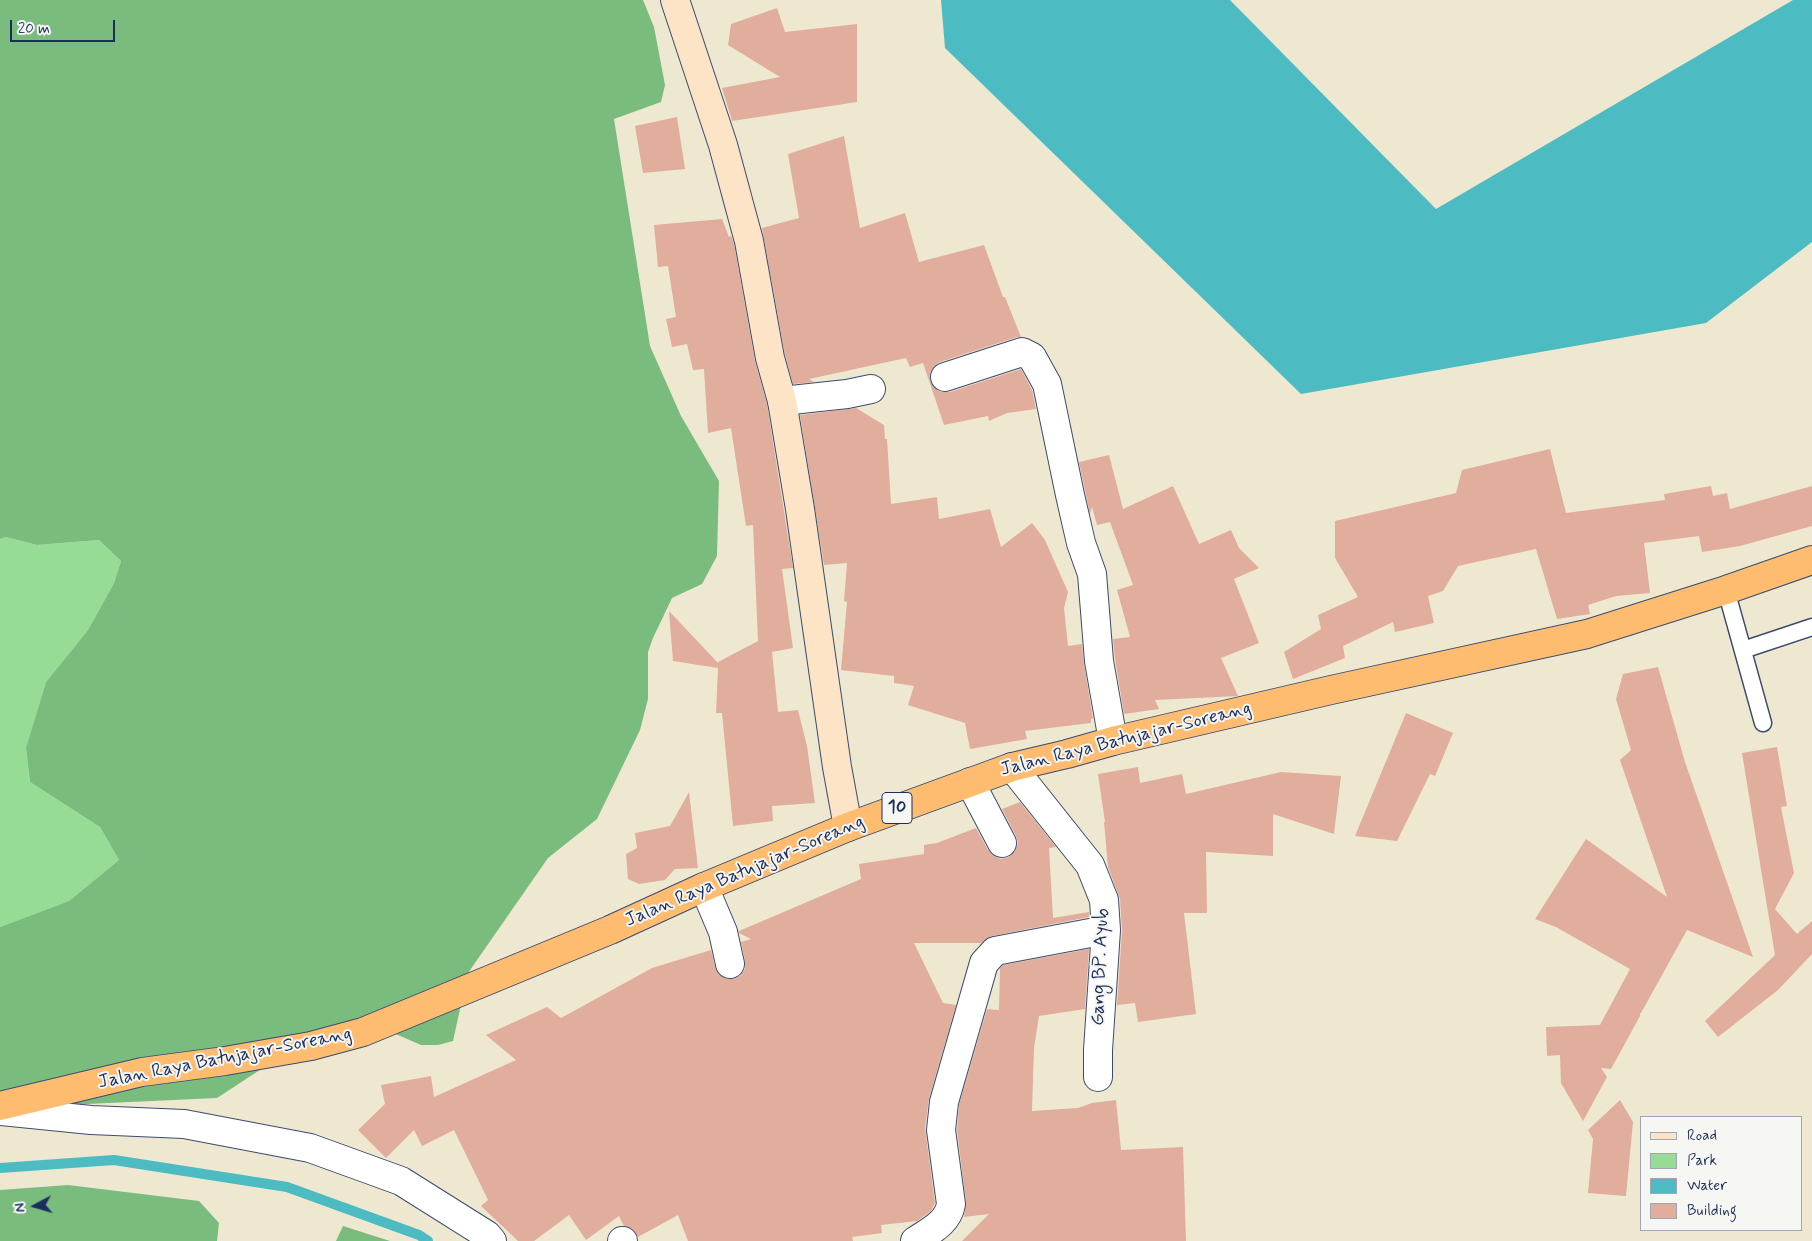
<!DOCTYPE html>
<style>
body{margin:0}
#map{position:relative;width:1812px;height:1241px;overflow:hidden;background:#efe8d1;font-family:Mynerve,sans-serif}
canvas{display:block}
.legend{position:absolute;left:1640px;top:1116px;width:162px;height:115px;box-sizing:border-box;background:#f6f6f2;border:1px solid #9ea6b7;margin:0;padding:6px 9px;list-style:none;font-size:15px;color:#1b2f5e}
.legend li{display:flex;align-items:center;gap:10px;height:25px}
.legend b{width:25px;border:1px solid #9ea6b7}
.north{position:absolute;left:10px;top:1181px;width:50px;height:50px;-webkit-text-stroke:4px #f6f6f2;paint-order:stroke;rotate:264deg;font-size:14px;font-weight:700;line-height:20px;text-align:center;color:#1b2f5e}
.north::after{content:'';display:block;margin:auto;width:18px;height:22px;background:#1b2f5e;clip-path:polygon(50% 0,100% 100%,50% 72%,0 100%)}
.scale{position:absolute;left:10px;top:20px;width:105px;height:22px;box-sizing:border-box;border:2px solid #1b2f5e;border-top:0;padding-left:6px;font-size:15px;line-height:18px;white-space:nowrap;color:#1b2f5e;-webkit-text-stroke:4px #f6f6f2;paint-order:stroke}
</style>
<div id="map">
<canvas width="1812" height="1241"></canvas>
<ul class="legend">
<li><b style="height:6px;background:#fee4c6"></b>Road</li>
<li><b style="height:14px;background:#97dc95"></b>Park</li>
<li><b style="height:14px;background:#4dbcc2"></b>Water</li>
<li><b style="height:14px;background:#e1ad9d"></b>Building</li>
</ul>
<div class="north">N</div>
<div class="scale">20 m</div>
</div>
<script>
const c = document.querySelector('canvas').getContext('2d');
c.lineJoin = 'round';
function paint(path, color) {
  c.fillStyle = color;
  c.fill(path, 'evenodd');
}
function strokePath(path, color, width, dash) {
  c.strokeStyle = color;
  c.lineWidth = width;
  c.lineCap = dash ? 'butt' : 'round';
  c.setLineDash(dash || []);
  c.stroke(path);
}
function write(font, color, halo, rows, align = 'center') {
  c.font = font + ' Mynerve,sans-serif';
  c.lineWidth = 4;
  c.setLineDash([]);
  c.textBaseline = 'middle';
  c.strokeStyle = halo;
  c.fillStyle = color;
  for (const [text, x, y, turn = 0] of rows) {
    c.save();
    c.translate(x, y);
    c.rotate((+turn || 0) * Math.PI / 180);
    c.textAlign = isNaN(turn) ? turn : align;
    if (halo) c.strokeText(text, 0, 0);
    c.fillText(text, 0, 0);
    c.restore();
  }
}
paint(new Path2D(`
 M 6,537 L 37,545 L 99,540 L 121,561 L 114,583 L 88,630 L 46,682 L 26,749 L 30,782 L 100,827 L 119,860 L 69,901 L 0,927 L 0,539 Z`), '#97dc95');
paint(new Path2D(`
 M 0,0 L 643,0 L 654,27 L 665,85 L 661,102 L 614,119 L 650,346 L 681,416 L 719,481 L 717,556 L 702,584 L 672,598 L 653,638 L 648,652 L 648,699 L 640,730 L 597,819 L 548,858 L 468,973 L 453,1041 L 438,1045 L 421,1045 L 391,1032 L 324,1028 L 217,1098 L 0,1108 L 0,927 L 69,901 L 119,860 L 100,827 L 30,782 L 26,748 L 46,682 L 88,630 L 114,583 L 121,561 L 99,540 L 37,545 L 6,537 L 0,539 Z
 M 68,1185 L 199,1201 L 219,1223 L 217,1241 L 0,1241 L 0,1190 Z
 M 343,1226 L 390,1241 L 336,1241 Z`), '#79bc7e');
paint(new Path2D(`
 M 941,0 L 1230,0 L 1436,209 L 1793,0 L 1812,0 L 1812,242 L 1706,323 L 1301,394 L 945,48 Z`), '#4dbcc2');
strokePath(new Path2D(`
 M 0,1168 L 114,1160 L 287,1187 L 419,1235 L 428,1241`), '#4dbcc2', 10);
paint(new Path2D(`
 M 777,8 L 785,32 L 857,24 L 857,102 L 732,121 L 722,88 L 780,77 L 728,45 L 731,24 Z
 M 677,117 L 685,169 L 643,173 L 635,126 Z
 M 844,136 L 860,228 L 905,213 L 919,262 L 984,245 L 1003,297 L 1005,297 L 1021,337 L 1017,337 L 940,362 L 934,366 L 930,373 L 930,381 L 934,388 L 941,392 L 950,392 L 1021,369 L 1032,390 L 1036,409 L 1007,413 L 989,421 L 988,416 L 944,425 L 923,363 L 910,367 L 906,358 L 809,379 L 814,382 L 793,384 L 785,355 L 762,228 L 799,218 L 788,154 Z
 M 722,219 L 729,237 L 731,236 L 734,244 L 755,361 L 767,404 L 793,568 L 782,569 L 793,648 L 772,652 L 778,712 L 798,710 L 807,746 L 815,803 L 772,806 L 773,821 L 733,826 L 722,713 L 716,713 L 718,668 L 673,661 L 669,611 L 718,663 L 718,662 L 758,641 L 753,525 L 746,526 L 731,428 L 708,433 L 704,369 L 693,370 L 687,344 L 672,347 L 666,319 L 676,317 L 668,266 L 658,267 L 654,225 Z
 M 856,408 L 884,425 L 885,439 L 887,439 L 891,504 L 937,497 L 939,519 L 990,509 L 1001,547 L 1032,523 L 1045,540 L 1068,592 L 1064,608 L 1068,646 L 1082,644 L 1084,664 L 1093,718 L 1091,719 L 1091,723 L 1025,731 L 1027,739 L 970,749 L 965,723 L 908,705 L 914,686 L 894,683 L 894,676 L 841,670 L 847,602 L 844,601 L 847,563 L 824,565 L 800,415 Z
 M 1550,449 L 1566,513 L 1665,500 L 1664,494 L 1711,486 L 1713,496 L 1727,493 L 1730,509 L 1812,486 L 1812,526 L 1740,546 L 1702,552 L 1699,536 L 1644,543 L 1650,593 L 1616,596 L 1588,605 L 1590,614 L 1557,619 L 1536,549 L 1458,566 L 1443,591 L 1428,596 L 1434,623 L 1395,632 L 1393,622 L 1343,646 L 1345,658 L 1293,679 L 1284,652 L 1321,629 L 1318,615 L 1358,597 L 1335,558 L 1335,521 L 1456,493 L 1462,470 Z
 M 1109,455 L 1123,509 L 1173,486 L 1199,544 L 1231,530 L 1239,548 L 1259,568 L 1234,579 L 1259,643 L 1221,658 L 1238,696 L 1155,700 L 1159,709 L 1124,714 L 1115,659 L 1113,639 L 1130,637 L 1117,590 L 1133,585 L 1110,522 L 1097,525 L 1092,507 L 1090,514 L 1079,462 Z
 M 1658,667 L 1685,762 L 1753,957 L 1687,930 L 1641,1013 L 1640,1013 L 1640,1016 L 1611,1069 L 1601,1068 L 1607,1077 L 1583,1121 L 1561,1083 L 1560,1055 L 1547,1056 L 1546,1027 L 1600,1025 L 1630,969 L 1556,927 L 1535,919 L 1586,839 L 1667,897 L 1620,760 L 1631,750 L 1616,699 L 1623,674 Z
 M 1406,713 L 1453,733 L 1435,776 L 1430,774 L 1397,841 L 1355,836 Z
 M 1777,747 L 1787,806 L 1781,807 L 1794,873 L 1775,909 L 1797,934 L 1812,921 L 1812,954 L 1778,990 L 1718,1037 L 1705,1021 L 1775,955 L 1742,753 Z
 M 1138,767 L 1140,783 L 1182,774 L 1186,794 L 1281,772 L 1341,776 L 1334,834 L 1273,814 L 1273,856 L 1206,852 L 1207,913 L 1184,913 L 1196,1014 L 1138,1022 L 1135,1003 L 1117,1005 L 1122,931 L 1120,899 L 1108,867 L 1104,822 L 1105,822 L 1098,774 Z
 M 689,792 L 698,868 L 675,869 L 665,880 L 639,884 L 628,879 L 626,854 L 637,848 L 635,833 L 670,826 Z
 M 1020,802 L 1056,847 L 1049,848 L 1053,918 L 1089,912 L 1089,917 L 992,936 L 981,943 L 914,943 L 943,1003 L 956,1005 L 929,1098 L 925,1128 L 935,1203 L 931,1211 L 917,1221 L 881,1225 L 882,1233 L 852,1237 L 853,1241 L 688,1241 L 678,1215 L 638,1237 L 631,1228 L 624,1226 L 619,1216 L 586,1240 L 569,1215 L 534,1241 L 518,1241 L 481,1206 L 488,1200 L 454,1130 L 422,1146 L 414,1130 L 386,1158 L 358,1130 L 385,1104 L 381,1085 L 431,1076 L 434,1097 L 516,1060 L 486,1035 L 547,1007 L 561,1018 L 652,968 L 711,950 L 715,967 L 719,975 L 726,979 L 734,979 L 740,976 L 745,969 L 745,961 L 741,942 L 751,939 L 739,933 L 739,931 L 861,879 L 859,864 L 924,854 L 924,845 L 937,843 L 976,828 L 988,850 L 993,856 L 1001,859 L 1009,857 L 1015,851 L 1018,843 L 1016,836 L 1002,809 Z
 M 1089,949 L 1085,1009 L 1039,1016 L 1034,1048 L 1032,1111 L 1078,1108 L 1092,1103 L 1116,1100 L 1121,1150 L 1183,1147 L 1186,1241 L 962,1241 L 989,1214 L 964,1217 L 966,1202 L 957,1130 L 959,1105 L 987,1009 L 999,1010 L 1000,968 L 1003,965 Z
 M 1620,1100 L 1633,1122 L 1626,1196 L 1588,1193 L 1593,1139 L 1588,1130 Z`), '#e1ad9d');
const lane = new Path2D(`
 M 1726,590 L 1763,723
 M 1743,650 L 1812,627`);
const street = new Path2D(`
 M 945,377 L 1022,352 L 1032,357 L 1047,384 L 1070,495 L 1081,543 L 1092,574 L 1099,661 L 1113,741
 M 782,401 L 847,394 L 871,389
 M 1012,767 L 1090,865 L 1104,900 L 1106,930 L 1098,1050 L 1098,1077
 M 970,782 L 1002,843
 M 704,887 L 723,932 L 730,964
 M 0,1111 L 91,1120 L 184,1124 L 310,1148 L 401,1181 L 487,1235 L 492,1241
 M 622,1241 L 623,1241
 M 915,1241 C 930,1231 948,1223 951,1204 L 941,1130 L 944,1102 L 984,963 L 995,951 L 1106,930`);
const secondary = new Path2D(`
 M 675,0 L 723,145 L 749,241 L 770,358 L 782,401 L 800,509 L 837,767 L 848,827`);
const highway = new Path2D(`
 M 0,1106 L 142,1072 L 225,1061 L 311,1046 L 363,1032 L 610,930 L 704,887 L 848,827 L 1012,767 L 1067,754 L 1113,741 L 1331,690 L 1587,634 L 1726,590 L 1812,560`);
strokePath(lane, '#3b4b6f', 19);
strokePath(street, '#3b4b6f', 30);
strokePath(secondary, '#3b4b6f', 30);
strokePath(highway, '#3b4b6f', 30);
strokePath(lane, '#fff', 16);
strokePath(street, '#fff', 28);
strokePath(secondary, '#fee4c6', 28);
strokePath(highway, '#fdbc70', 28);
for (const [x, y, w] of [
 [897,808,30]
]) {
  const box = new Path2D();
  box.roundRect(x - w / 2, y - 15.5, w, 31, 4);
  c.fillStyle = '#f6f6f2';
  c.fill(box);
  strokePath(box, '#1b2f5e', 1);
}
write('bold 18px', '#1b2f5e', null, [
 ["10",897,808]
]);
write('19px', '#1b2f5e', '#f6f6f2', [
 ["Jalan Raya Batujajar-Soreang",1126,740,-14],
 ["Jalan Raya Batujajar-Soreang",745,872,-23],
 ["Gang BP. Ayub",1101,967,-88],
 ["Jalan Raya Batujajar-Soreang",225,1059,-11]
]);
</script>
